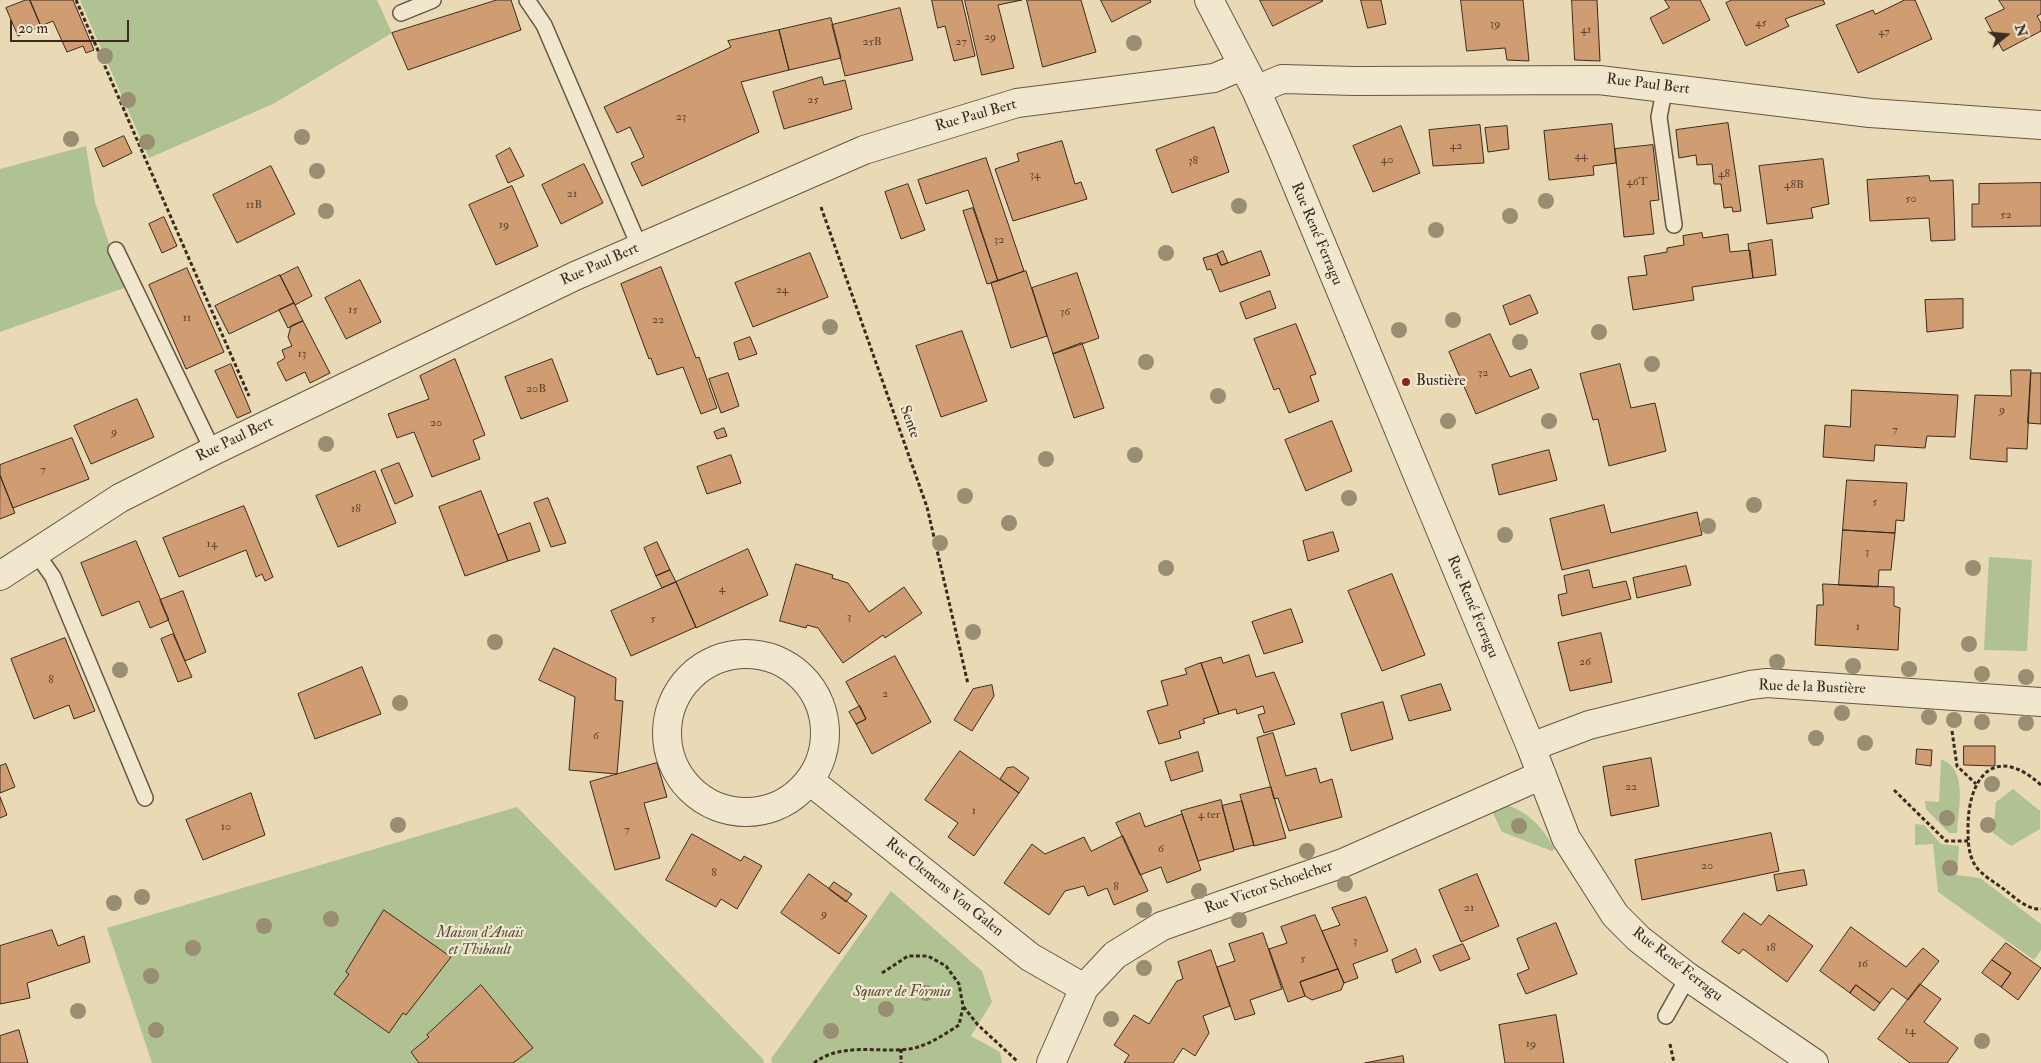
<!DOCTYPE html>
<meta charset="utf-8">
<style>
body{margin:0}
#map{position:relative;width:2041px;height:1063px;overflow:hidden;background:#e9dab5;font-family:"IM FELL Double Pica",serif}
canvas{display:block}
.north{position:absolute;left:1981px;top:10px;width:50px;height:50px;-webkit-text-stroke:4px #f1e7cf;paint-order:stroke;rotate:73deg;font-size:14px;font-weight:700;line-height:20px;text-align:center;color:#3b2a1e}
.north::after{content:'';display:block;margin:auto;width:18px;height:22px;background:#3b2a1e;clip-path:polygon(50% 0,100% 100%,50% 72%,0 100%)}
.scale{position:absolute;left:10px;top:20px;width:119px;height:22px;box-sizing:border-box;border:2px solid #3b2a1e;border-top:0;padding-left:6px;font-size:15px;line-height:18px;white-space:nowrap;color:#3b2a1e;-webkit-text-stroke:4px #f1e7cf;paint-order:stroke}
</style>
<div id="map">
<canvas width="2041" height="1063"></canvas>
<div class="north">N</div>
<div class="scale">20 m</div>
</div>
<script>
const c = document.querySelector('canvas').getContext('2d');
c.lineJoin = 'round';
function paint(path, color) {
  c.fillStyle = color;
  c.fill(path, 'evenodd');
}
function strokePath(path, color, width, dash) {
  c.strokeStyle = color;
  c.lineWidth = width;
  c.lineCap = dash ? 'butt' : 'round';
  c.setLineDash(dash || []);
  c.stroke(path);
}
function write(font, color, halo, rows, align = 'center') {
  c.font = font + ' "IM FELL Double Pica",serif';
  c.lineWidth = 4.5;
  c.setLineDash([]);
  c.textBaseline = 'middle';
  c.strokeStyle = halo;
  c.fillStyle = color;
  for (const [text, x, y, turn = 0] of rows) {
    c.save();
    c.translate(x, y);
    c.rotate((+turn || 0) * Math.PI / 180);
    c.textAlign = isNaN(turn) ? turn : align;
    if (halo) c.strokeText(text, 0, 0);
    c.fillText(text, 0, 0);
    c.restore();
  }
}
paint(new Path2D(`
 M 80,0 L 377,0 L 392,33 L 273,104 L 149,158 Z
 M 86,146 L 95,202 L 124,288 L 0,332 L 0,169 Z
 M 1989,557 L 2032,560 L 2027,651 L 1984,650 Z
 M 1941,759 C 1969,770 1958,809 1957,833 L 1949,833 L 1926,809 L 1925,801 L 1939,802 Z
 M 2013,789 L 2040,811 L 2040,829 L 2011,846 L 1993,833 L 1996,802 Z
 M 1502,804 C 1528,810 1542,827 1555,849 L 1552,851 L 1502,832 L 1491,809 Z
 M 517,807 L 763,1059 L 764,1063 L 152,1063 L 107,928 Z
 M 1915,824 L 1924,825 L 1941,844 L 1959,846 L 1957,875 L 1980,878 L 2041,924 L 2041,950 L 2034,960 L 1938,892 L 1933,844 L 1915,845 Z
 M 891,891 L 982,971 L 992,1002 L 971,1036 L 1000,1052 L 1002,1063 L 772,1063 L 771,1059 Z`), '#b0c192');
const building = new Path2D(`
 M 26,0 L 30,0 L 41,26 L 18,36 L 6,8 Z
 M 30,0 L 73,0 L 94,50 L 86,53 L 83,46 L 67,52 L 53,21 L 41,26 Z
 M 497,0 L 511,0 L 521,30 L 408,70 L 392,33 Z
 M 932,0 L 962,0 L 975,56 L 954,61 L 945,26 L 938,28 Z
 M 965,0 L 1022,0 L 998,5 L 1014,68 L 982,75 Z
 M 1027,0 L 1081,0 L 1096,52 L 1043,67 Z
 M 1101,0 L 1150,0 L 1151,2 L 1112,22 Z
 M 1260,0 L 1322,0 L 1323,1 L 1273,26 Z
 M 1361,0 L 1381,0 L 1386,24 L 1368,28 Z
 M 1461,0 L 1523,0 L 1529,61 L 1507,60 L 1505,48 L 1467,51 Z
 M 1572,0 L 1597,0 L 1600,61 L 1575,60 Z
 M 1665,0 L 1700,0 L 1710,20 L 1663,44 L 1650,18 L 1669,8 Z
 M 1732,0 L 1823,0 L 1825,4 L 1785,19 L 1789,26 L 1746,46 L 1726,3 Z
 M 1905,0 L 1915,0 L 1932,39 L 1858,73 L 1836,25 L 1873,10 L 1875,14 Z
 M 1999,0 L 2041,0 L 2041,14 L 2037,16 L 2041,23 L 2041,31 L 2003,51 L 1985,18 L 2004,9 Z
 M 900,8 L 913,60 L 845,76 L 832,25 Z
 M 831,18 L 841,58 L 789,70 L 779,30 Z
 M 779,30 L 789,70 L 741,82 L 759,132 L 642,186 L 631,163 L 644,157 L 630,127 L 617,133 L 604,107 L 731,47 L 728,41 Z
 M 822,77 L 824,85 L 845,80 L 852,109 L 784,129 L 773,92 Z
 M 1728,123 L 1741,211 L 1733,212 L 1732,207 L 1724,208 L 1721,184 L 1714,184 L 1712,164 L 1697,165 L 1696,155 L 1679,158 L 1676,130 Z
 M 1612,124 L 1616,163 L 1593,166 L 1594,175 L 1549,180 L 1544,131 Z
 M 1480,125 L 1484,163 L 1433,166 L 1429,130 Z
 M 1401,126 L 1420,173 L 1373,192 L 1353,146 Z
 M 1507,126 L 1509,149 L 1488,152 L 1485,128 Z
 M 1214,127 L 1229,172 L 1172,193 L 1156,150 Z
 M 124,136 L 132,153 L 103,167 L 95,149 Z
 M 1062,141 L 1075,184 L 1081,182 L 1087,199 L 1013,221 L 995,169 L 1019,161 L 1017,154 Z
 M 1653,145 L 1659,200 L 1650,201 L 1654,234 L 1624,237 L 1615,149 Z
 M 510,148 L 524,176 L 508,183 L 496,156 Z
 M 986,158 L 1024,271 L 998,281 L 968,190 L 926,204 L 918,180 Z
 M 1823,159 L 1829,204 L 1811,208 L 1813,218 L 1767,224 L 1759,166 Z
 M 584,164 L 603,203 L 561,224 L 542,185 Z
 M 271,166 L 295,214 L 237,243 L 213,195 Z
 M 1929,176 L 1930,181 L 1953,180 L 1955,240 L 1931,241 L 1929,218 L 1870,221 L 1867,180 Z
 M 2041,183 L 2041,226 L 1972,227 L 1972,204 L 1979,204 L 1979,184 Z
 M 908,184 L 925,230 L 901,239 L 885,192 Z
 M 512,186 L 538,246 L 496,265 L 469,205 Z
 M 973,208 L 998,281 L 987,284 L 963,211 Z
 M 164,217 L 177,246 L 162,253 L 149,224 Z
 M 1702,233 L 1703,238 L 1728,234 L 1730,252 L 1750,250 L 1753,278 L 1692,287 L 1694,300 L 1633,310 L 1628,277 L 1647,275 L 1644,256 L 1667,252 L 1667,248 L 1684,245 L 1683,236 Z
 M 1772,240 L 1776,275 L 1753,278 L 1748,244 Z
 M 1223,251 L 1228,263 L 1221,265 L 1217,254 Z
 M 1261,251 L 1270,275 L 1220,292 L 1211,269 L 1207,270 L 1203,258 L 1217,254 L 1221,265 Z
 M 810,253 L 828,297 L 753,327 L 735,283 Z
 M 298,267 L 312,296 L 295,305 L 280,276 Z
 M 661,267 L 696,358 L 699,357 L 717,408 L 701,414 L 683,367 L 657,375 L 651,358 L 649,359 L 621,284 Z
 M 187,268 L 224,352 L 186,369 L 149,285 Z
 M 1026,271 L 1047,336 L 1011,348 L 991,283 Z
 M 1077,273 L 1099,338 L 1053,354 L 1032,288 Z
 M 280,275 L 294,303 L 229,334 L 215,306 Z
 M 360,280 L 381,322 L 346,339 L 325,298 Z
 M 1270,291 L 1276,308 L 1246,319 L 1240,303 Z
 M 1530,295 L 1538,313 L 1510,325 L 1503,306 Z
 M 1963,299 L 1963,328 L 1927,332 L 1925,300 Z
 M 294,303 L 303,321 L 288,328 L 279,310 Z
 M 303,321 L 330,373 L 310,383 L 305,372 L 286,381 L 277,363 L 285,358 L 282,350 L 292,346 L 288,337 L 291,326 Z
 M 1296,324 L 1316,374 L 1310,376 L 1319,401 L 1289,413 L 1279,388 L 1274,390 L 1254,339 Z
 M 962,331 L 987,401 L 941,417 L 916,346 Z
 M 1490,334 L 1510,377 L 1531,369 L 1539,388 L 1476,414 L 1449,352 Z
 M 750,337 L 757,354 L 739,360 L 734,343 Z
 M 1082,343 L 1104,408 L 1074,418 L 1053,354 Z
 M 455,359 L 485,435 L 473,440 L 480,459 L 432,477 L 414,432 L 397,438 L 388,414 L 429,399 L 420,376 Z
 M 552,359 L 568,401 L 521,419 L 505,377 Z
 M 231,364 L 251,412 L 237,418 L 215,371 Z
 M 1620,364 L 1631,408 L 1655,403 L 1666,451 L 1609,466 L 1598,419 L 1593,420 L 1580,374 Z
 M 2011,370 L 2031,370 L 2027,449 L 2007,448 L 2007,462 L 1970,459 L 1975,395 L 2011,396 Z
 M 728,373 L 739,406 L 721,413 L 709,379 Z
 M 2031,373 L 2041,373 L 2041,424 L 2028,423 Z
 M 1852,390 L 1958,395 L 1955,437 L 1927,436 L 1925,448 L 1875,445 L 1874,461 L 1823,457 L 1825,425 L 1850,427 Z
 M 137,399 L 154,437 L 91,464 L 74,426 Z
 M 1332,421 L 1352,471 L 1306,491 L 1285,440 Z
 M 724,428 L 727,436 L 717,439 L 714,432 Z
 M 72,438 L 89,479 L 13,508 L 0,475 L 0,465 Z
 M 1549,450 L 1557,480 L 1499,495 L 1492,465 Z
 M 731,455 L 741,483 L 707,494 L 697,467 Z
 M 399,463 L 413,496 L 395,504 L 381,470 Z
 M 375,471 L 396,523 L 338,547 L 316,496 Z
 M 0,476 L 15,513 L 0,519 Z
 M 1847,480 L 1907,483 L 1904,521 L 1896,520 L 1895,533 L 1843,530 Z
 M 481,491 L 508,561 L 465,576 L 439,507 Z
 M 548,498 L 566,543 L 551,547 L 534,503 Z
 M 1604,505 L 1611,533 L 1697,512 L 1702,535 L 1562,570 L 1550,519 Z
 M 244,506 L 273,577 L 265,581 L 262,574 L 256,577 L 246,550 L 179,577 L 163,538 Z
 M 530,523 L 540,551 L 508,561 L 498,535 Z
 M 1843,530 L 1895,533 L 1891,570 L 1879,570 L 1878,587 L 1839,585 Z
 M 1333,532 L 1339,551 L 1308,561 L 1303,541 Z
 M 136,541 L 169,620 L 150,628 L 139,601 L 102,616 L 81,563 Z
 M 657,542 L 670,570 L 656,576 L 644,548 Z
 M 748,549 L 768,595 L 696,628 L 676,582 Z
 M 796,564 L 833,575 L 832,578 L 848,583 L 869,612 L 904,587 L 922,613 L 885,638 L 883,635 L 843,663 L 818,628 L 807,625 L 806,628 L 780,621 Z
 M 1686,566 L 1691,585 L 1637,598 L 1633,578 Z
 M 670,570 L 676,582 L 662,588 L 656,576 Z
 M 1589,570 L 1593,588 L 1626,581 L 1631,599 L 1562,616 L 1558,595 L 1567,593 L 1564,576 Z
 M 1392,574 L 1425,655 L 1382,671 L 1348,591 Z
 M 676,582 L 696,627 L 631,656 L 611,611 Z
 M 1823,584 L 1894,587 L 1894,606 L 1900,608 L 1898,650 L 1815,645 L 1817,605 L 1823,605 Z
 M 183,591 L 206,652 L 185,661 L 160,600 Z
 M 1291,609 L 1303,642 L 1264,654 L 1252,622 Z
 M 1601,633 L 1612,682 L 1570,691 L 1558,643 Z
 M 173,634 L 192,677 L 178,682 L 161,639 Z
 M 65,638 L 95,711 L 74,719 L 69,705 L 34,719 L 11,659 Z
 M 554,648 L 616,678 L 615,700 L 623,701 L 617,774 L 569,770 L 575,697 L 539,680 Z
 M 1249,655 L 1256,677 L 1274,672 L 1295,724 L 1264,733 L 1258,715 L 1265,713 L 1263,706 L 1237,714 L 1236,709 L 1219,714 L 1201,663 L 1221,657 L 1223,663 Z
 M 895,656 L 931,722 L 872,754 L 856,724 L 866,719 L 846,682 Z
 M 1201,663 L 1219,714 L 1203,719 L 1205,723 L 1179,731 L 1181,738 L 1159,744 L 1147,711 L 1168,705 L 1161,681 L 1187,674 L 1185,669 Z
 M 362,667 L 381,714 L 315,739 L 298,694 Z
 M 1441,684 L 1451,710 L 1409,721 L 1401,696 Z
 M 992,685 L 994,696 L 972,731 L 954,720 L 973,689 Z
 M 1383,702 L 1393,739 L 1351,751 L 1341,714 Z
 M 860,706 L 866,719 L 856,724 L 849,712 Z
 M 1273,733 L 1286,776 L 1316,768 L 1320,783 L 1332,779 L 1342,817 L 1289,831 L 1278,798 L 1274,799 L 1257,738 Z
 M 1964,746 L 1995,746 L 1995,766 L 1964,765 Z
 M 1917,749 L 1932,750 L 1931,766 L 1916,764 Z
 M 960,751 L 1019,793 L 974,856 L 948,837 L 958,823 L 925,800 Z
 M 1198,752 L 1203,771 L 1171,781 L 1165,762 Z
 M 1651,758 L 1659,806 L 1611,816 L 1603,767 Z
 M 657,763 L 667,797 L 644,803 L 660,858 L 615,870 L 590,782 Z
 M 6,764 L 15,787 L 0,793 L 0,766 Z
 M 1014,767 L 1029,778 L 1019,793 L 1000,779 L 1007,768 Z
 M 1271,787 L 1286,838 L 1254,846 L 1240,795 Z
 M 251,793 L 265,835 L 203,860 L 186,820 Z
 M 0,797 L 7,815 L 0,818 Z
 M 1221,800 L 1234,851 L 1198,861 L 1181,811 Z
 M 1242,801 L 1254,845 L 1234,850 L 1222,806 Z
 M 1140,813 L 1145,827 L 1182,814 L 1201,870 L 1167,883 L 1161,867 L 1140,875 L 1116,823 Z
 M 1771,833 L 1779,871 L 1642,900 L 1635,860 Z
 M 692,834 L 741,861 L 744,856 L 762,866 L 737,909 L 721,899 L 716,907 L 666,880 Z
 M 1123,836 L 1148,891 L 1114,905 L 1107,888 L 1088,896 L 1084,886 L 1065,891 L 1049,915 L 1004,883 L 1032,844 L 1045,854 L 1084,837 L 1091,851 Z
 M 1804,870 L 1807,885 L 1777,891 L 1774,875 Z
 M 809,874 L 867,916 L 839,954 L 781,913 Z
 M 1477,874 L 1499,926 L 1461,942 L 1439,890 Z
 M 834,882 L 852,894 L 846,902 L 829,889 Z
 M 1366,897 L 1388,951 L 1353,964 L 1358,978 L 1344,983 L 1322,931 L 1340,925 L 1332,908 Z
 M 384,910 L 451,957 L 406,1015 L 403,1013 L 389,1033 L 334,994 L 349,974 L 346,972 Z
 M 1744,913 L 1761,925 L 1769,915 L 1813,946 L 1787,982 L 1743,949 L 1739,954 L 1722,942 Z
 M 1315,915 L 1338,969 L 1300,982 L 1305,996 L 1288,1002 L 1269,949 L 1287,943 L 1281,927 Z
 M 1556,923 L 1577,974 L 1526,994 L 1517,974 L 1529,969 L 1517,939 Z
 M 1851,927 L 1906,967 L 1923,948 L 1939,961 L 1908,1000 L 1892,988 L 1880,1003 L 1856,985 L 1850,993 L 1820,971 Z
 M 52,930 L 58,946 L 84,936 L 90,962 L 27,983 L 30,998 L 0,1004 L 0,946 Z
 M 1263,933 L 1282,989 L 1250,1000 L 1255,1014 L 1235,1020 L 1217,967 L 1235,961 L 1229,944 Z
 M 2006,943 L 2041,968 L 2018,1000 L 2001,987 L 2011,973 L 1992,960 Z
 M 1463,944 L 1470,959 L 1440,971 L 1433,956 Z
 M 1416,949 L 1421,962 L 1396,973 L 1392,960 Z
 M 1211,950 L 1230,1006 L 1203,1016 L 1209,1033 L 1195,1056 L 1183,1048 L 1173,1063 L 1124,1063 L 1129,1055 L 1114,1045 L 1134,1015 L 1149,1024 L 1177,981 L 1183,979 L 1178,962 Z
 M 1992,960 L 2011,973 L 2001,987 L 1982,973 Z
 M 1338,969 L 1344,983 L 1341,990 L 1312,1000 L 1305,996 L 1300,982 Z
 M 1920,984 L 1941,999 L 1924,1022 L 1958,1048 L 1947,1063 L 1910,1063 L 1878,1039 Z
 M 481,985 L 533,1048 L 513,1063 L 419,1063 L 411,1052 L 429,1037 L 427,1035 Z
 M 1856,985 L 1880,1003 L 1874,1011 L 1850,993 Z
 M 1556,1015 L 1564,1063 L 1505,1063 L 1499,1025 Z
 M 19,1030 L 28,1063 L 0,1063 L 0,1036 Z
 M 1403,1056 L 1404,1063 L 1365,1063 Z`);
paint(building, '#d09c71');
strokePath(building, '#3b2a1e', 1);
const service = new Path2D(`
 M 527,0 L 544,25 L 640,248
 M 401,13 L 433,0
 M 1665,87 L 1659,117 L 1674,225
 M 116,250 L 213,451
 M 36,553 L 53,577 L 145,798
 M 1666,1016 L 1688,977`);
const minor = new Path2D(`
 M 1209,0 L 1256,90 L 1281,147 L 1531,747 L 1566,838 L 1615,915 L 1639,939 L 1688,977 L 1814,1063
 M 1256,90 L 1282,79 L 1355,81 L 1599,80 L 1870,113 L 2041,125
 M 0,576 L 120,498 L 213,451 L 575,276 L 864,150 L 1017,103 L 1214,78 L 1242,66
 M667 733a79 79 0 1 1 158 0a79 79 0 1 1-158 0Z
 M 1531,747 L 1589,725 L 1750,685 L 1767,683 L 2041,702
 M 810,781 L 1030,957 L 1084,988
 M 1051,1063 L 1084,988 L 1115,955 L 1162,926 L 1343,863 L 1542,775`);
strokePath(service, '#665644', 18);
strokePath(minor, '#665644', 30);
strokePath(new Path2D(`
 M 76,0 L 249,396
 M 821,207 L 927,507 L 968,684
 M 1952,731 L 1957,766 L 1976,784
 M 2041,785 C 1995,743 1968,777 1968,828 C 1968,840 1968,854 1975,865 C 1981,875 1996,883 2005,890 C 2015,898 2028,910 2041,909
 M 1894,790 L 1946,841 L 1968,841
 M 882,973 L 908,956 L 928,956 L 946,966 L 959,984 L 963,1006 L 978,1025 L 1017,1061
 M 1670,1044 L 1674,1063
 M 901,1049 L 901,1063
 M 814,1063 C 841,1042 878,1053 909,1049 C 926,1047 945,1034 959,1025 L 963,1007`), '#3b2a1e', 3, [4, 2.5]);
strokePath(service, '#f1e7cf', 15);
strokePath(minor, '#f1e7cf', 28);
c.fillStyle = '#998e72';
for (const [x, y] of [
 [1134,43],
 [105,56],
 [128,100],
 [302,137],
 [71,139],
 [147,142],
 [317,171],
 [1546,201],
 [1239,206],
 [326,211],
 [1510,216],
 [1436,230],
 [1166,253],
 [1453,320],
 [830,327],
 [1399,330],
 [1599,332],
 [1520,342],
 [1146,362],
 [1652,364],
 [1218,396],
 [1448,421],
 [1549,421],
 [326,444],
 [1135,455],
 [1046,459],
 [965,496],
 [1349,498],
 [1754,505],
 [1009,523],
 [1708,526],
 [1505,535],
 [940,543],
 [1166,568],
 [1973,568],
 [973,632],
 [495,642],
 [1969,644],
 [1777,662],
 [1853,666],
 [1909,669],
 [120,670],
 [1982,674],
 [2026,677],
 [400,703],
 [1842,713],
 [1929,717],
 [1954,720],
 [1982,722],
 [2026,723],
 [1816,738],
 [1865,743],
 [1992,784],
 [1947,818],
 [398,825],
 [1988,825],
 [1519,826],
 [1307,851],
 [1950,868],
 [1345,884],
 [1199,891],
 [142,897],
 [114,903],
 [1144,910],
 [331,919],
 [1239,920],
 [264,926],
 [193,948],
 [1144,968],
 [151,976],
 [926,993],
 [886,1009],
 [78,1011],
 [1111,1019],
 [156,1030],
 [831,1031],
 [1982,1041]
]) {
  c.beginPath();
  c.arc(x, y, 8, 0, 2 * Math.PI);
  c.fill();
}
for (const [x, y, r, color] of [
 [1406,382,5,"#8f2418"]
]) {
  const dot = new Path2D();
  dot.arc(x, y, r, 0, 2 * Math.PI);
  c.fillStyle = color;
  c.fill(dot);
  strokePath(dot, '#f1e7cf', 2);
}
write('12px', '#604633', null, [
 ["45",1761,23],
 ["39",1495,24],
 ["41",1586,30],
 ["47",1884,32],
 ["29",990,37],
 ["25B",872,42],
 ["27",961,42],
 ["25",813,100],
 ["23",681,117],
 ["42",1456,146],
 ["44",1581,156],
 ["40",1387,160],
 ["38",1193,161],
 ["48",1724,174],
 ["34",1035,175],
 ["46T",1637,182],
 ["48B",1794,185],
 ["21",572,194],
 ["50",1911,199],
 ["11B",254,205],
 ["52",2006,215],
 ["19",504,225],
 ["32",999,240],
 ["24",782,290],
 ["15",353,310],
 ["36",1065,312],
 ["11",187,318],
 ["22",658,320],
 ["13",302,354],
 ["32",1483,373],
 ["20B",536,389],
 ["9",2002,410],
 ["20",436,423],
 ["7",1895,430],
 ["9",114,432],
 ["7",43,470],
 ["5",1875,502],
 ["18",356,509],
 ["14",212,544],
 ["3",1867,552],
 ["4",722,589],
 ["3",849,617],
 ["5",653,619],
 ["1",1858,627],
 ["26",1585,662],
 ["8",51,680],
 ["2",885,694],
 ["6",596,736],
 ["22",1631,787],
 ["1",974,811],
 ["4 ter",1209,815],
 ["10",226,827],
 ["7",627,830],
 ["6",1161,849],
 ["20",1707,866],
 ["8",714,873],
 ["8",1116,887],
 ["21",1469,908],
 ["9",824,914],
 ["3",1355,941],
 ["18",1771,948],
 ["5",1303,959],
 ["16",1863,964],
 ["14",1910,1031],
 ["19",1531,1044]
]);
write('15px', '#3b2a1e', '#f1e7cf', [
 ["Rue Paul Bert",1648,85,7],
 ["Rue Paul Bert",976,116,-16],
 ["Rue René Ferragu",1316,234,67],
 ["Rue Paul Bert",600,265,-24],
 ["Sente",909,422,70],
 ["Rue Paul Bert",235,440,-26],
 ["Rue René Ferragu",1472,607,67],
 ["Rue de la Bustière",1812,688,2],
 ["Rue Clemens Von Galen",944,888,39],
 ["Rue Victor Schoelcher",1269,888,-19],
 ["Rue René Ferragu",1677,965,38]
]);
write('15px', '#3b2a1e', '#f1e7cf', [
 ["Bustière",1416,382]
], 'left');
write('italic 15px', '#58503b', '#f1e7cf', [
 ["Maison d'Anaïs",480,934],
 ["et Thibault",480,951],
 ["Square de Formia",902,993]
]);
</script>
